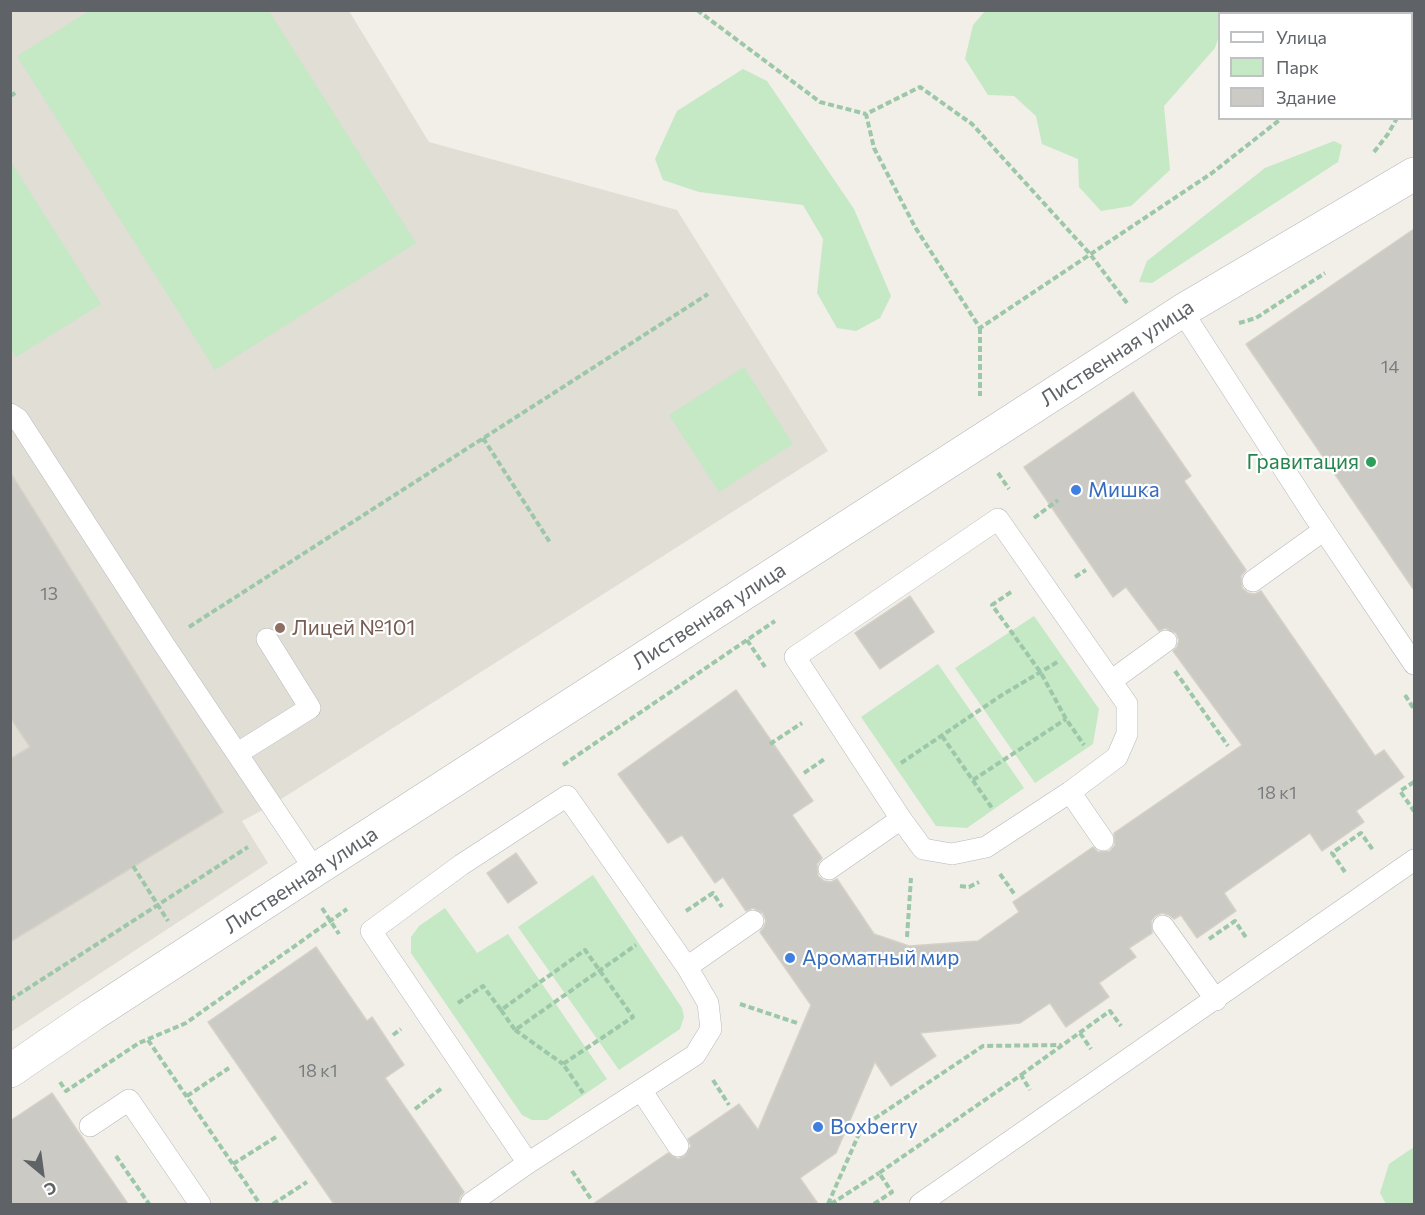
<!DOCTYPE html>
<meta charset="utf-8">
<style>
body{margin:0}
#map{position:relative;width:1425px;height:1215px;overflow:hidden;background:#f1efe8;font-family:Commissioner,sans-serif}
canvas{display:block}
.frame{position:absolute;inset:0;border:12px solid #5f6368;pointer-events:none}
.legend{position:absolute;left:1218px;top:12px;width:195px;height:108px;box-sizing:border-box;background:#fff;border:2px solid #bfc1c3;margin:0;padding:8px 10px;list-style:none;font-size:18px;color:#5f6368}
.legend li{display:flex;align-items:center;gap:12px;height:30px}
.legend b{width:30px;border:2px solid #bfc1c3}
.north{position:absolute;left:12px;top:1143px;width:60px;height:60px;-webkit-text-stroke:4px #fff;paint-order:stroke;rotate:151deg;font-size:16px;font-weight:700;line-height:24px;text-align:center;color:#5f6368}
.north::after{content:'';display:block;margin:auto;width:21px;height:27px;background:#5f6368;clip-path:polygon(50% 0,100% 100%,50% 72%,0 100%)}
</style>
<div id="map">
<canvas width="1425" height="1215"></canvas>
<div class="frame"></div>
<ul class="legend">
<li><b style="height:8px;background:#fff"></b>Улица</li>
<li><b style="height:16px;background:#c5e8c5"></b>Парк</li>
<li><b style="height:16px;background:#cccac5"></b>Здание</li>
</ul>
<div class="north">С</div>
</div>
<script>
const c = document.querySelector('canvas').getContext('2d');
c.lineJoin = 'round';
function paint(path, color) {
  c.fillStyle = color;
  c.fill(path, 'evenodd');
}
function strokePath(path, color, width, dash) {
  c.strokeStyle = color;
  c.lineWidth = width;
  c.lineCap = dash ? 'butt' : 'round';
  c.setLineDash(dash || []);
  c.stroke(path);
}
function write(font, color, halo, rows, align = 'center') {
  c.font = font + ' Commissioner,sans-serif';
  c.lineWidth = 4.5;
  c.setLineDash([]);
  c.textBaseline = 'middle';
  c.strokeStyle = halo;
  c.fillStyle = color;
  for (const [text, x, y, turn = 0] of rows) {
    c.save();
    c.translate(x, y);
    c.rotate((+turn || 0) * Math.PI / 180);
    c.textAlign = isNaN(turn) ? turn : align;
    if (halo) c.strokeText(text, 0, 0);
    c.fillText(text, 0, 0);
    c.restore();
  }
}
paint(new Path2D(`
 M 11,11 L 349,11 L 429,142 L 677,210 L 828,451 L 272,805 L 242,821 L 268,863 L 11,1032 Z`), '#e1ded6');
paint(new Path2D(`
 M 89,11 L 269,11 L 416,243 L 215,370 L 17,56 Z
 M 985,11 L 985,10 L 1230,11 L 1228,13 L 1220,14 L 1219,36 L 1215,48 L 1164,106 L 1170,170 L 1131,206 L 1101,211 L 1079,187 L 1078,159 L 1042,144 L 1036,116 L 1014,96 L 988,95 L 965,59 L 973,25 Z
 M 743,69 L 767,81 L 854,209 L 891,296 L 880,318 L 856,331 L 837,328 L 817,293 L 823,239 L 803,205 L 699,192 L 663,180 L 655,159 L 677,111 Z
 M 1334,141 L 1342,145 L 1338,162 L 1152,283 L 1139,282 L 1147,261 L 1265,168 Z
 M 11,162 L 101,304 L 16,357 L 10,349 Z
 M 744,367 L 793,444 L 719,492 L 669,415 Z
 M 1034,616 L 1099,709 L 1093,744 L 1035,783 L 955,668 Z
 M 938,664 L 1024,788 L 967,828 L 936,826 L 861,717 Z
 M 593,875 L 682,1008 L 684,1017 L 680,1029 L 619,1070 L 518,927 Z
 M 445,908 L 477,953 L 508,934 L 607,1079 L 547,1120 L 532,1120 L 522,1115 L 411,953 L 411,937 L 419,926 Z
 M 1414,1147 L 1414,1204 L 1386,1204 L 1380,1193 L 1389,1164 Z`), '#c5e8c5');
const building = new Path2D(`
 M 1414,229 L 1414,590 L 1246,344 Z
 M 1133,392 L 1191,476 L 1184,481 L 1246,570 L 1241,576 L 1242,588 L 1248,593 L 1255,594 L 1261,591 L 1375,756 L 1384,750 L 1404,777 L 1356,811 L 1364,822 L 1322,851 L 1310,833 L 1224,893 L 1236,911 L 1197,938 L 1181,915 L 1174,919 L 1169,915 L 1162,913 L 1155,916 L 1151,921 L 1152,933 L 1129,948 L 1136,957 L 1099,983 L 1109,997 L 1066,1027 L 1050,1003 L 1020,1023 L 920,1033 L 936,1056 L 891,1086 L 875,1062 L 836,1153 L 800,1178 L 818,1204 L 593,1204 L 668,1153 L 678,1159 L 685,1156 L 691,1146 L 688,1139 L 739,1104 L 758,1130 L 811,1005 L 760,932 L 764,927 L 766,921 L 763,913 L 753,908 L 746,911 L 723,877 L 715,883 L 682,835 L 668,843 L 618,774 L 736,690 L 813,801 L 792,815 L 822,858 L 817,864 L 818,876 L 824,881 L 831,882 L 837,879 L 874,934 L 909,946 L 978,941 L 1019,912 L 1013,902 L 1093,847 L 1098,852 L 1110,851 L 1115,845 L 1114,833 L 1242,745 L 1173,651 L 1177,647 L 1179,640 L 1176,633 L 1165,628 L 1159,631 L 1126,587 L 1113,597 L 1024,467 Z
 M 10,472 L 223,812 L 10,942 L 10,759 L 30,747 L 10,717 Z
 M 910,596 L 934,632 L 880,669 L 855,633 Z
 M 516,853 L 537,883 L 508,903 L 487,873 Z
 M 316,947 L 367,1021 L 372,1017 L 404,1065 L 385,1078 L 464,1192 L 460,1197 L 458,1204 L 334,1204 L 208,1022 Z
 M 52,1093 L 79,1133 L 128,1204 L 10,1204 L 10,1121 Z`);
paint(building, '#cccac5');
strokePath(building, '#d6d1c6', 1.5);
const service = new Path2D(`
 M 1182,311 L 1311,511 L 1414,664
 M 10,414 L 18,419 L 163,643 L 315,870
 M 1253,581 L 1324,530
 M 238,753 L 310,708 L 267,639
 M 1070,792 L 1103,840
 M 901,819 L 795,657 L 998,519 L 1111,681
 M 829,869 L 901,819 L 923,849 L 952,854 L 986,847 L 1070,792 L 1117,757 L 1127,734 L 1127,704 L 1111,681 L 1166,641
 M 1163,926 L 1216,1000
 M 641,1090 L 678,1146
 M 90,1126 L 129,1100 L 200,1204
 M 528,1163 L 371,931 L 461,865 L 567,796 L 687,967
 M 471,1203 L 528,1163 L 695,1055 L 711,1029 L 708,1003 L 687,967 L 753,921
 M 920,1204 L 1414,860`);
const minor = new Path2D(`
 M 10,1071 L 92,1015 L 315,870 L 1182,311 L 1414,174`);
strokePath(service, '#b5b8bc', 22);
strokePath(minor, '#b5b8bc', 34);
strokePath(new Path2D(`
 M 697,10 L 820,102 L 866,114
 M 1361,10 L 1363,14
 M 1396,14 L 1399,10
 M 1412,92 L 1414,87
 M 10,96 L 17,92
 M 1374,152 L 1388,134 L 1397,118
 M 1127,303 L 1090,254 L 972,124 L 920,87 L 866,114 L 874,148 L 915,227 L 980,328 L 1212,173 L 1282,118
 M 1239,323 L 1256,318 L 1325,273
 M 980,328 L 980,396
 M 483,438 L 551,544
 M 998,473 L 1009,489
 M 1034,518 L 1058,500
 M 1075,577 L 1086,570
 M 1011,592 L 992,605 L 1041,673 L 1066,719 L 1084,745
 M 189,627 L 708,294
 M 747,640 L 765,667
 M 1175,671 L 1228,746
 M 1405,695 L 1414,709
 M 942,736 L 992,808
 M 770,744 L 802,723
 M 901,763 L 1002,695 L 1059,661
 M 563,765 L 775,621
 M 804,773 L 826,758
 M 973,780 L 1066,719
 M 1414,782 L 1400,791 L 1414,811
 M 133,866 L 168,921
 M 1345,872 L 1332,853 L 1361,833 L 1373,850
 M 1000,874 L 1015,895
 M 960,886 L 969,887 L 979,882
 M 322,908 L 339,934
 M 686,911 L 713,893 L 722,907
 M 907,937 L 911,878
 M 1209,939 L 1235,921 L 1247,939
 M 10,1000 L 248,847
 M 458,1003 L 483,986 L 501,1010 L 585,950 L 633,1017 L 563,1064 L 583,1093
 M 740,1004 L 797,1023
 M 501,1010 L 515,1030 L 636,945
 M 515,1030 L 563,1064
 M 1080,1033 L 1091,1049
 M 393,1035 L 401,1029
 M 148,1040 L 260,1204
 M 1021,1075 L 1110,1011 L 1121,1026
 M 713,1080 L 729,1105
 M 60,1082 L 66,1091 L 139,1043 L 186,1023 L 347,909
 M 187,1096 L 229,1068
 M 415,1109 L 442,1088
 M 116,1156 L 149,1204
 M 233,1164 L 276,1137
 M 572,1171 L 591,1199
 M 273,1204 L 307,1182
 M 828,1204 L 862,1127 L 983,1046 L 1061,1045
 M 831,1204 L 879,1173
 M 874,1204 L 892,1192 L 879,1173 L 1021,1075 L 1030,1090`), '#9cc7a9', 4, [6, 3]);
strokePath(service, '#fff', 21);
strokePath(minor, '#fff', 33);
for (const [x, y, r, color] of [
 [1371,462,6,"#2e9e5b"],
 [1076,490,6,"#3f7fe0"],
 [280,628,6,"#8d6e63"],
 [790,958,6,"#3f7fe0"],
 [818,1127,6,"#3f7fe0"]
]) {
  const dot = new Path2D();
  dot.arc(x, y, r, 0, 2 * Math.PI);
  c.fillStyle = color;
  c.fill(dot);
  strokePath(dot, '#fff', 2);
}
write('18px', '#7a7d7f', null, [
 ["14",1390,367],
 ["13",49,594],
 ["18 к1",1277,793],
 ["18 к1",318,1071]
]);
write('21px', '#5f6368', '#fff', [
 ["Лиственная улица",1117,353,-33],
 ["Лиственная улица",709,616,-33],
 ["Лиственная улица",301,880,-33]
]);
write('21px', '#27864d', '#fff', [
 ["Гравитация",1359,462]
], 'right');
write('21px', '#366cbe', '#fff', [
 ["Мишка",1088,490],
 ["Ароматный мир",802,958],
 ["Boxberry",830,1127]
], 'left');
write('21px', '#785e54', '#fff', [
 ["Лицей №101",292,628]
], 'left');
</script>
